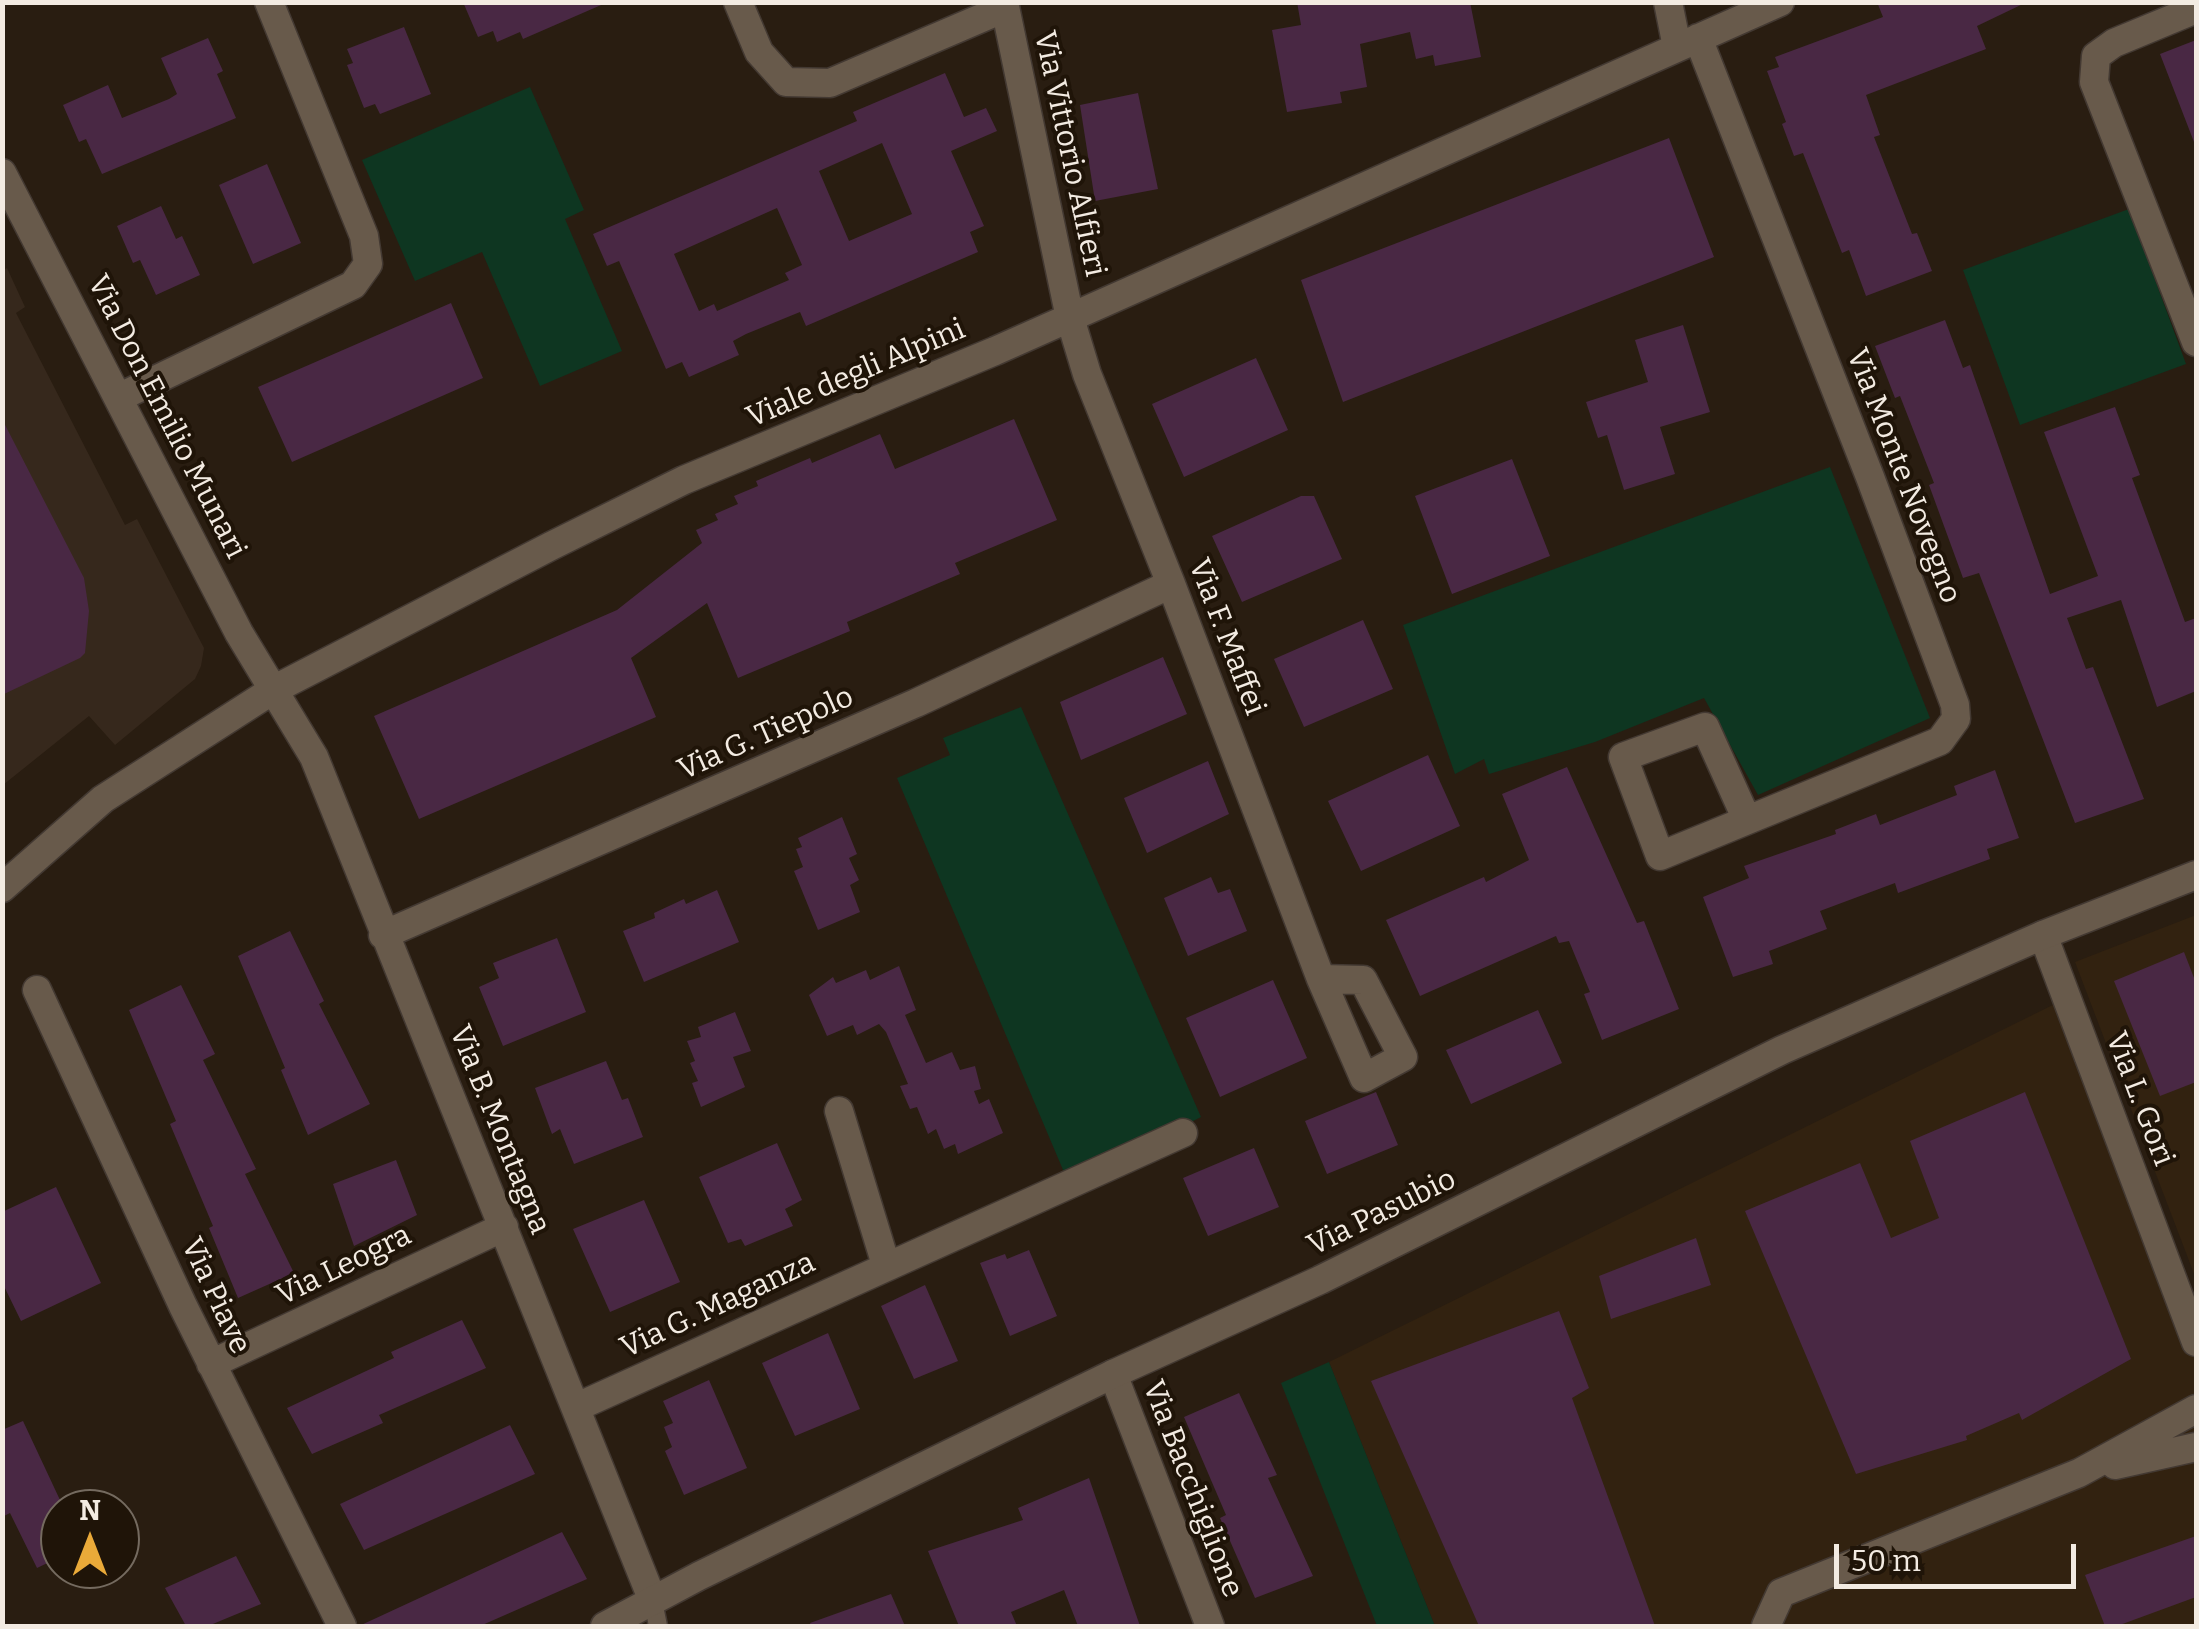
<!DOCTYPE html>
<style>
body{margin:0}
#map{position:relative;width:2199px;height:1629px;overflow:hidden;background:#291d11;font-family:Bitter,serif}
canvas{display:block}
.frame{position:absolute;inset:0;border:5px solid #f3ebe2;pointer-events:none}
.north{position:absolute;left:40px;top:1489px;width:100px;height:100px;box-sizing:border-box;background:#1f1408;border:2px solid #746a5f;border-radius:50%;rotate:0deg;font-size:28px;font-weight:700;line-height:40px;text-align:center;color:#f3ebe2}
.north::after{content:'';display:block;margin:auto;width:35px;height:45px;background:#eaaa39;clip-path:polygon(50% 0,100% 100%,50% 72%,0 100%)}
.scale{position:absolute;left:1834px;top:1544px;width:242px;height:45px;box-sizing:border-box;border:5px solid #f3ebe2;border-top:0;padding-left:12px;font-size:30px;line-height:35px;white-space:nowrap;color:#f3ebe2;-webkit-text-stroke:8px #1f1408;paint-order:stroke}
</style>
<div id="map">
<canvas width="2199" height="1629"></canvas>
<div class="frame"></div>
<div class="north">N</div>
<div class="scale">50 m</div>
</div>
<script>
const c = document.querySelector('canvas').getContext('2d');
c.lineJoin = 'round';
function paint(path, color) {
  c.fillStyle = color;
  c.fill(path, 'evenodd');
}
function strokePath(path, color, width, dash) {
  c.strokeStyle = color;
  c.lineWidth = width;
  c.lineCap = dash ? 'butt' : 'round';
  c.setLineDash(dash || []);
  c.stroke(path);
}
function write(font, color, halo, rows, align = 'center') {
  c.font = font + ' Bitter,serif';
  c.lineWidth = 8;
  c.setLineDash([]);
  c.textBaseline = 'middle';
  c.strokeStyle = halo;
  c.fillStyle = color;
  for (const [text, x, y, turn = 0] of rows) {
    c.save();
    c.translate(x, y);
    c.rotate((+turn || 0) * Math.PI / 180);
    c.textAlign = isNaN(turn) ? turn : align;
    if (halo) c.strokeText(text, 0, 0);
    c.fillText(text, 0, 0);
    c.restore();
  }
}
paint(new Path2D(`
 M 2196,915 L 2196,1279 L 2075,962 Z
 M 2067,998 L 2196,1334 L 2196,1626 L 1435,1626 L 1329,1362 Z`), '#322210');
paint(new Path2D(`
 M 7,268 L 25,307 L 16,313 L 125,525 L 137,519 L 204,648 L 201,666 L 195,679 L 115,745 L 89,716 L 3,785 L 2,271 Z`), '#36281c');
paint(new Path2D(`
 M 530,87 L 584,210 L 565,219 L 622,351 L 540,386 L 482,252 L 415,281 L 362,160 Z
 M 2129,209 L 2186,364 L 2020,425 L 1963,270 Z
 M 1830,467 L 1930,718 L 1758,795 L 1704,698 L 1595,742 L 1489,774 L 1484,759 L 1455,774 L 1403,625 Z
 M 1021,707 L 1201,1117 L 1069,1184 L 897,778 L 950,755 L 943,738 Z
 M 1329,1362 L 1435,1626 L 1377,1626 L 1281,1383 Z`), '#0e3621');
paint(new Path2D(`
 M 463,2 L 608,2 L 523,39 L 520,32 L 497,42 L 493,31 L 478,37 Z
 M 1297,2 L 1470,2 L 1481,57 L 1435,66 L 1433,55 L 1416,59 L 1410,32 L 1360,44 L 1367,87 L 1340,92 L 1342,103 L 1287,112 L 1272,30 L 1301,25 Z
 M 1877,2 L 2027,2 L 1977,26 L 1986,49 L 1866,95 L 1880,135 L 1874,137 L 1912,234 L 1917,233 L 1932,271 L 1866,296 L 1849,250 L 1842,253 L 1803,153 L 1794,156 L 1782,124 L 1786,122 L 1767,71 L 1779,67 L 1775,57 L 1883,17 Z
 M 404,27 L 431,94 L 380,114 L 375,104 L 364,108 L 347,65 L 353,63 L 347,49 Z
 M 208,38 L 223,71 L 217,74 L 236,118 L 102,174 L 86,139 L 79,142 L 63,105 L 108,85 L 122,118 L 169,99 L 177,94 L 161,58 Z
 M 2196,40 L 2196,142 L 2194,142 L 2160,54 Z
 M 945,73 L 964,117 L 986,108 L 997,131 L 951,151 L 984,226 L 970,232 L 978,252 L 806,326 L 800,312 L 746,334 L 733,341 L 739,355 L 689,377 L 682,362 L 666,369 L 619,261 L 607,266 L 593,234 L 857,121 L 853,112 ZM 882,143 L 912,214 L 849,241 L 819,171 ZM 777,208 L 802,265 L 785,273 L 789,280 L 717,311 L 714,304 L 699,311 L 674,254 Z
 M 1138,93 L 1158,189 L 1095,201 L 1080,105 Z
 M 1669,138 L 1714,257 L 1343,402 L 1301,280 Z
 M 267,164 L 301,243 L 253,264 L 219,185 Z
 M 161,206 L 176,239 L 182,236 L 200,275 L 156,295 L 140,260 L 133,263 L 117,226 Z
 M 451,303 L 483,378 L 292,462 L 258,387 Z
 M 1945,320 L 1963,368 L 1970,365 L 2050,594 L 2098,576 L 2044,432 L 2115,407 L 2140,475 L 2132,478 L 2185,622 L 2196,618 L 2196,691 L 2157,707 L 2121,600 L 2067,618 L 2086,669 L 2093,667 L 2144,799 L 2075,823 L 1979,573 L 1963,578 L 1929,485 L 1934,483 L 1900,396 L 1895,398 L 1875,346 Z
 M 1683,325 L 1710,412 L 1660,427 L 1675,474 L 1624,490 L 1607,435 L 1598,438 L 1586,402 L 1648,382 L 1635,340 Z
 M 1256,358 L 1288,430 L 1184,477 L 1152,404 Z
 M 2,419 L 84,578 L 89,611 L 85,653 L 80,658 L 2,695 Z
 M 1014,419 L 1057,520 L 955,563 L 960,574 L 847,622 L 850,631 L 738,678 L 707,603 L 631,658 L 656,717 L 419,819 L 374,716 L 617,610 L 702,543 L 696,530 L 718,520 L 715,514 L 738,504 L 734,496 L 758,486 L 756,481 L 810,458 L 812,463 L 880,434 L 895,469 Z
 M 1512,459 L 1550,556 L 1452,594 L 1415,496 Z
 M 1301,496 L 1314,496 L 1342,559 L 1242,602 L 1212,536 Z
 M 1363,620 L 1393,689 L 1304,727 L 1274,659 Z
 M 1163,657 L 1187,714 L 1081,760 L 1060,702 Z
 M 1428,755 L 1460,826 L 1361,871 L 1328,801 Z
 M 1208,761 L 1229,814 L 1147,853 L 1124,798 Z
 M 1567,767 L 1637,923 L 1644,921 L 1679,1009 L 1602,1040 L 1584,994 L 1590,992 L 1569,941 L 1559,943 L 1556,936 L 1420,996 L 1386,920 L 1484,877 L 1486,882 L 1529,860 L 1502,794 Z
 M 1995,770 L 2019,838 L 1987,849 L 1990,859 L 1898,893 L 1895,883 L 1820,911 L 1827,929 L 1769,951 L 1773,964 L 1733,977 L 1703,897 L 1749,878 L 1744,866 L 1836,834 L 1835,830 L 1876,814 L 1880,825 L 1957,795 L 1954,786 Z
 M 842,817 L 857,854 L 849,858 L 859,880 L 850,885 L 860,912 L 818,930 L 794,871 L 803,867 L 796,849 L 802,847 L 798,838 Z
 M 1211,877 L 1218,893 L 1230,889 L 1247,931 L 1188,956 L 1164,898 Z
 M 717,890 L 739,942 L 644,982 L 623,931 L 655,918 L 654,913 L 684,899 L 686,904 Z
 M 290,931 L 324,1001 L 319,1004 L 370,1104 L 308,1135 L 281,1070 L 285,1068 L 238,956 Z
 M 557,938 L 586,1012 L 503,1046 L 479,987 L 499,978 L 493,963 Z
 M 2184,952 L 2196,983 L 2196,1082 L 2160,1096 L 2114,981 Z
 M 899,966 L 916,1010 L 905,1015 L 926,1063 L 952,1052 L 960,1070 L 975,1066 L 981,1089 L 974,1091 L 979,1104 L 989,1099 L 1003,1133 L 958,1154 L 955,1144 L 944,1149 L 936,1129 L 928,1134 L 917,1107 L 910,1109 L 900,1086 L 908,1084 L 886,1032 L 879,1024 L 857,1035 L 853,1025 L 827,1036 L 809,995 L 833,977 L 836,983 L 866,970 L 870,980 Z
 M 1273,980 L 1307,1058 L 1220,1097 L 1186,1018 Z
 M 181,985 L 215,1054 L 203,1060 L 256,1169 L 245,1174 L 294,1273 L 238,1298 L 209,1228 L 213,1226 L 170,1124 L 176,1121 L 129,1010 Z
 M 1538,1010 L 1562,1063 L 1471,1104 L 1446,1050 Z
 M 735,1012 L 751,1051 L 733,1057 L 745,1087 L 701,1107 L 692,1083 L 698,1081 L 690,1063 L 695,1061 L 687,1041 L 701,1037 L 698,1027 Z
 M 606,1061 L 622,1100 L 628,1098 L 643,1137 L 574,1164 L 560,1129 L 552,1134 L 535,1088 Z
 M 1376,1092 L 1398,1145 L 1327,1174 L 1305,1121 Z
 M 2025,1092 L 2131,1359 L 2022,1420 L 2019,1413 L 1966,1436 L 1967,1440 L 1856,1474 L 1745,1211 L 1860,1163 L 1891,1238 L 1939,1218 L 1910,1141 Z
 M 777,1143 L 802,1200 L 785,1209 L 793,1226 L 745,1246 L 741,1239 L 728,1243 L 699,1177 Z
 M 1254,1148 L 1279,1207 L 1208,1236 L 1183,1178 Z
 M 396,1160 L 417,1215 L 354,1246 L 333,1184 Z
 M 56,1187 L 101,1283 L 21,1321 L 2,1282 L 2,1212 Z
 M 644,1200 L 680,1282 L 610,1312 L 573,1229 Z
 M 1696,1238 L 1711,1285 L 1611,1319 L 1599,1276 Z
 M 1029,1250 L 1057,1316 L 1010,1336 L 980,1263 L 1005,1254 L 1007,1259 Z
 M 925,1285 L 958,1361 L 914,1379 L 881,1306 Z
 M 1559,1311 L 1589,1388 L 1572,1398 L 1655,1626 L 1479,1626 L 1371,1381 Z
 M 462,1320 L 486,1368 L 379,1415 L 383,1423 L 312,1454 L 287,1408 L 394,1358 L 391,1352 Z
 M 828,1333 L 860,1409 L 795,1436 L 762,1363 Z
 M 709,1380 L 747,1468 L 684,1495 L 665,1451 L 672,1447 L 664,1427 L 673,1423 L 663,1401 Z
 M 1239,1393 L 1277,1475 L 1268,1478 L 1313,1576 L 1255,1598 L 1220,1518 L 1226,1515 L 1184,1417 Z
 M 23,1421 L 60,1500 L 60,1557 L 37,1568 L 10,1513 L 2,1517 L 2,1430 Z
 M 510,1425 L 535,1474 L 364,1550 L 340,1504 Z
 M 1089,1478 L 1140,1626 L 1078,1626 L 1064,1590 L 1011,1612 L 1017,1626 L 959,1626 L 928,1551 L 1023,1520 L 1018,1508 Z
 M 562,1532 L 587,1579 L 480,1626 L 359,1626 Z
 M 2196,1536 L 2196,1597 L 2117,1626 L 2105,1626 L 2085,1575 Z
 M 236,1556 L 261,1604 L 208,1626 L 186,1626 L 165,1588 Z
 M 891,1594 L 905,1626 L 811,1626 L 810,1623 Z`), '#492844');
const service = new Path2D(`
 M 653,1601 L 658,1626`);
const minor = new Path2D(`
 M 738,2 L 759,52 L 786,82 L 830,83 L 1005,8
 M 1004,2 L 1070,318 L 1087,374 L 1171,584 L 1321,979 L 1364,1078 L 1403,1057 L 1363,980 L 1321,979
 M 1668,2 L 1677,47
 M 2196,9 L 2114,43 L 2096,56 L 2094,82 L 2196,342
 M 1698,38 L 1870,477 L 1955,705 L 1956,719 L 1940,741 L 1660,856 L 1623,757 L 1705,727 L 1747,820
 M 2,173 L 239,633 L 314,757 L 653,1601
 M 120,397 L 353,285 L 368,264 L 364,236 L 269,2
 M 2,888 L 103,799 L 273,690 L 551,546 L 684,480 L 995,351 L 1780,2
 M 383,935 L 916,703 L 1171,584
 M 2043,935 L 2196,1342
 M 37,990 L 183,1306 L 342,1626
 M 839,1111 L 886,1265
 M 211,1364 L 504,1227
 M 1113,1374 L 1210,1626
 M 577,1407 L 1183,1133
 M 2115,1465 L 2196,1447
 M 1766,1626 L 1781,1593 L 2079,1473 L 2196,1409`);
const tertiary = new Path2D(`
 M 605,1626 L 699,1576 L 1113,1374 L 1320,1280 L 1782,1050 L 2043,935 L 2196,875`);
strokePath(service, '#433932', 21);
strokePath(minor, '#433932', 31);
strokePath(tertiary, '#433932', 31);
strokePath(service, '#685a4b', 18);
strokePath(minor, '#685a4b', 28);
strokePath(tertiary, '#685a4b', 28);
write('30px', '#f3ebe2', '#1f1408', [
 ["Via Vittorio Alfieri",1069,154,78],
 ["Viale degli Alpini",856,374,-23],
 ["Via Don Emilio Munari",166,417,63],
 ["Via Monte Novegno",1903,476,69],
 ["Via F. Maffei",1226,637,69],
 ["Via G. Tiepolo",766,734,-24],
 ["Via L. Gori",2139,1099,69],
 ["Via B. Montagna",499,1130,68],
 ["Via Pasubio",1382,1213,-26],
 ["Via Leogra",344,1266,-26],
 ["Via Piave",215,1296,65],
 ["Via G. Maganza",718,1306,-25],
 ["Via Bacchiglione",1192,1489,69]
]);
</script>
